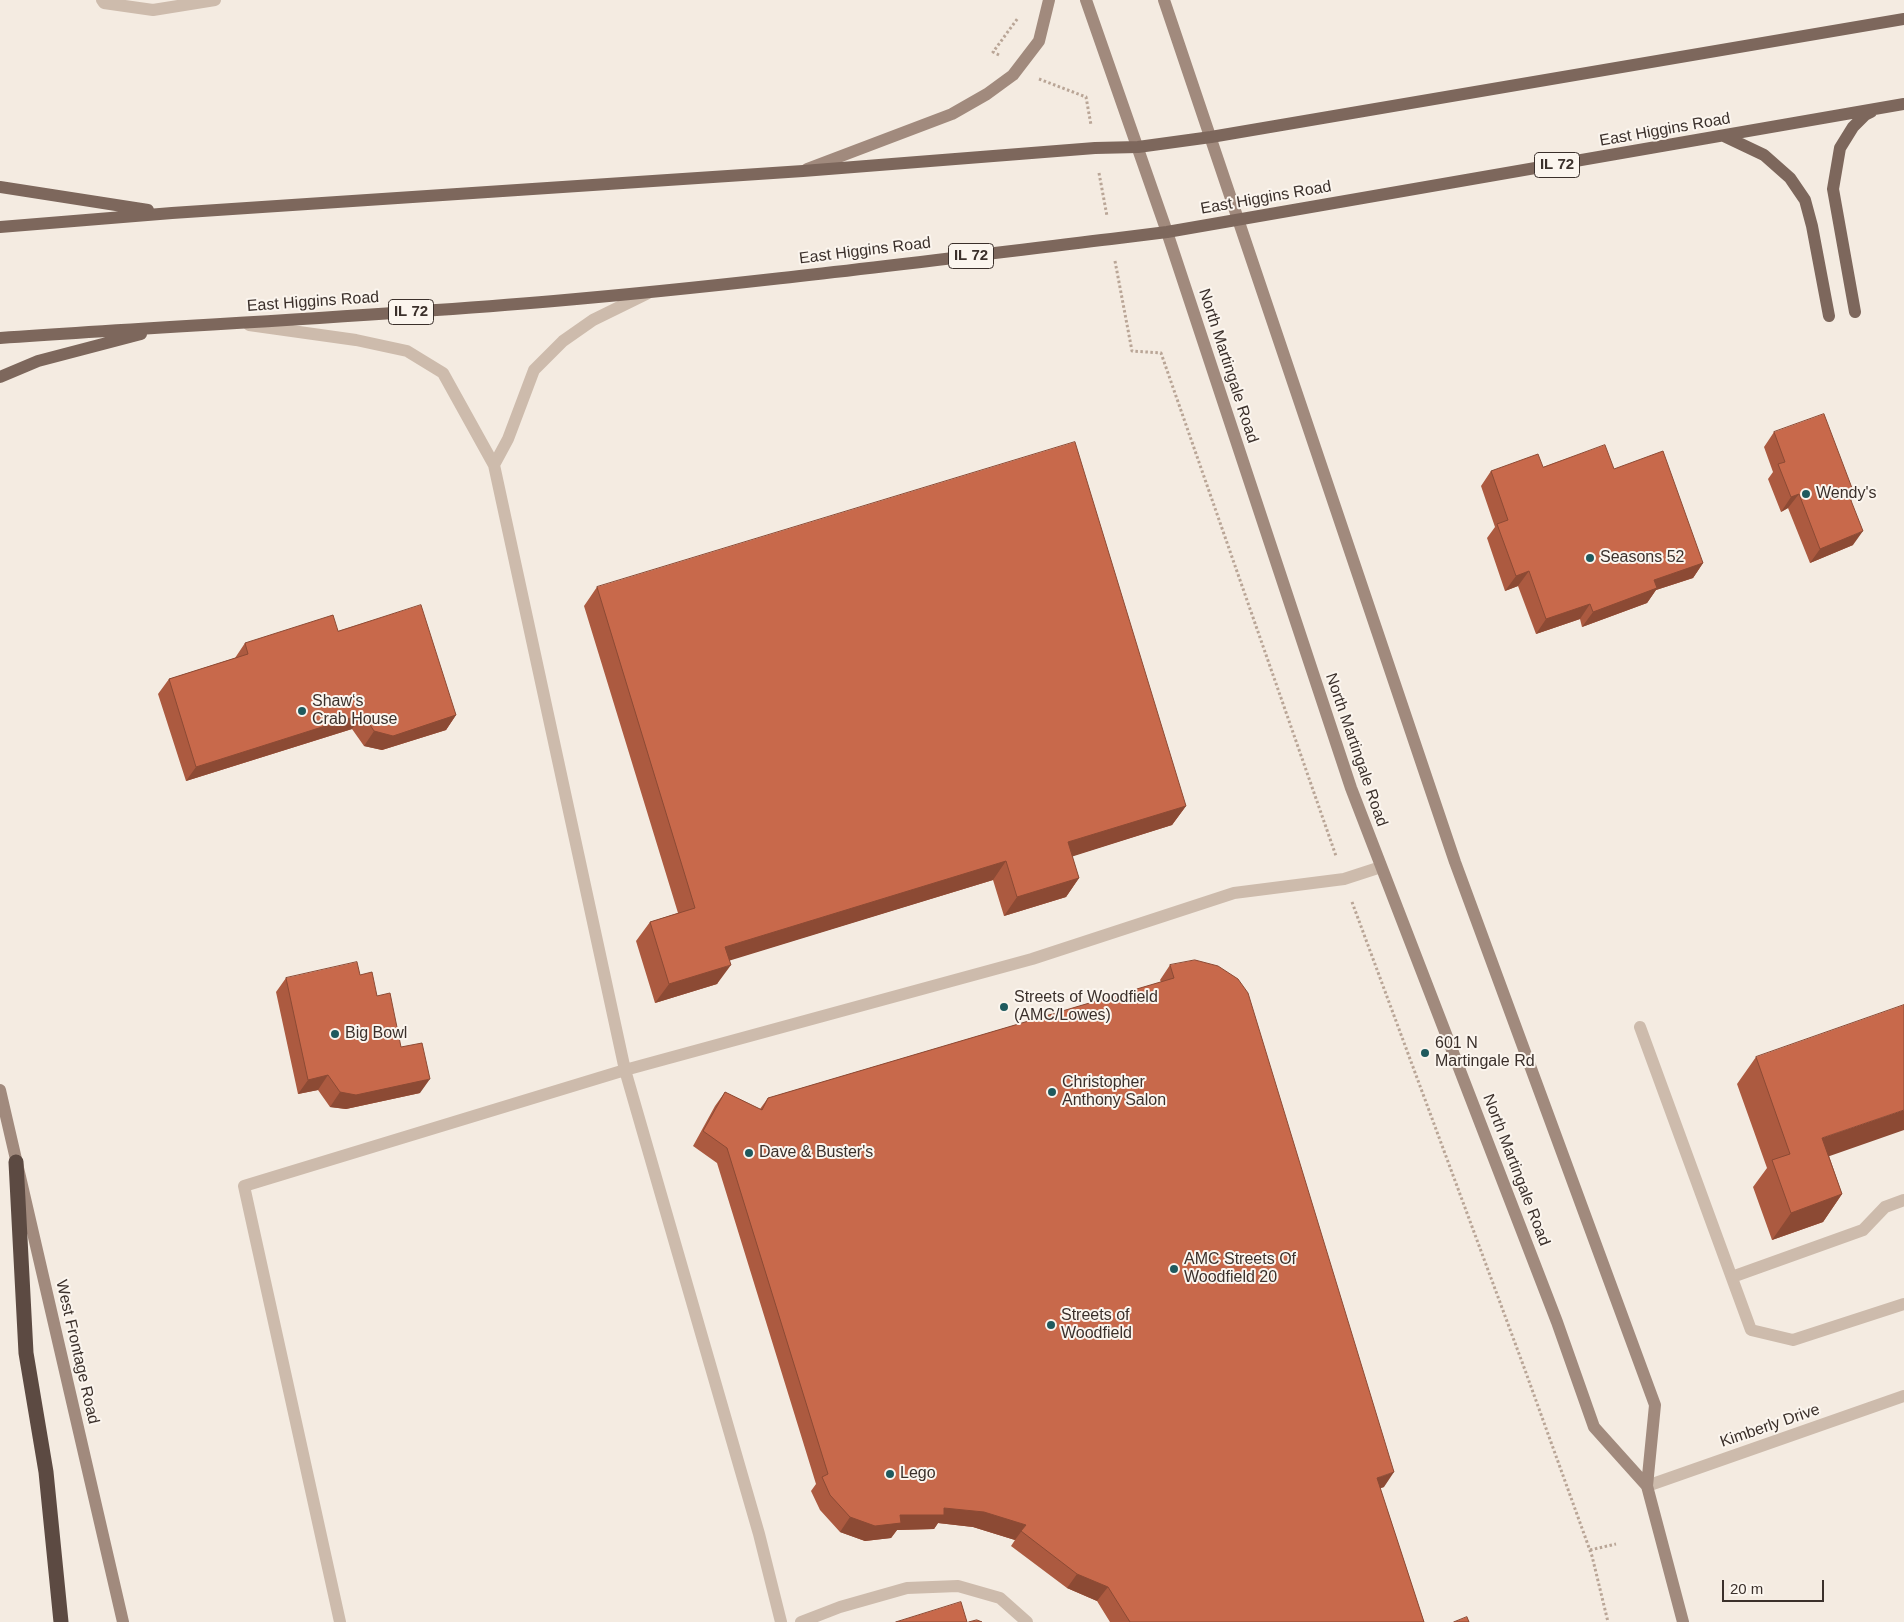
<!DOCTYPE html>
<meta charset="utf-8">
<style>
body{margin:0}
#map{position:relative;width:1904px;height:1622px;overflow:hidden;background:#f4ebe1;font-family:Helvetica,sans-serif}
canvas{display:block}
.scale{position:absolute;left:1722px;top:1580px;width:102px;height:22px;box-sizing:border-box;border:2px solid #3b302b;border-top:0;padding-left:6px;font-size:15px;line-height:18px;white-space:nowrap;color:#3b302b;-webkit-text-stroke:4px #fbf5ee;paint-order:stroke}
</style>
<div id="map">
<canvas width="1904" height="1622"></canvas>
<div class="scale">20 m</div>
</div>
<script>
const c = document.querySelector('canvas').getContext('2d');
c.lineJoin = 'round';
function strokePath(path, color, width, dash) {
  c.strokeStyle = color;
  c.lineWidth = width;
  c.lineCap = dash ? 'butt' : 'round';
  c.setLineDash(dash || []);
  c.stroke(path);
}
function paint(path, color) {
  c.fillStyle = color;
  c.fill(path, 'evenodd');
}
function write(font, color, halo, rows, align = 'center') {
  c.font = font + ' Helvetica,sans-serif';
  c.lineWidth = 4;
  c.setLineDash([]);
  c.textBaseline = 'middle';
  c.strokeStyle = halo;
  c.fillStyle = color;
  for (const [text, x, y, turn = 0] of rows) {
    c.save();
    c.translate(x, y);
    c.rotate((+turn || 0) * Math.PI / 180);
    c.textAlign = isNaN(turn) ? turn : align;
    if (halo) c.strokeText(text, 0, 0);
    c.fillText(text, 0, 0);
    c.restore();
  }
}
strokePath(new Path2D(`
 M 999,55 L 993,52 L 1018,18
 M 1039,79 L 1086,97 L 1091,125
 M 1099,173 L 1107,216
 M 1115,261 L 1132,351 L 1161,353 L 1336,856
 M 1352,902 L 1525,1370 L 1592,1556 L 1608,1622
 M 1590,1550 L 1616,1544`), '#b9a596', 3, [2.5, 2.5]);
strokePath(new Path2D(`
 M 102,0 L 104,3 L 153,10 L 215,0
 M 249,325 L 356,340 L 407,351 L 443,373 L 494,465 L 625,1070 L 759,1534 L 781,1622
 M 494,465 L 508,439 L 534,370 L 563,341 L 593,320 L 648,293
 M 1640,1027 L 1751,1330 L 1793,1340 L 1904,1304
 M 1732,1277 L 1863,1230 L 1885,1207 L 1904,1200
 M 340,1622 L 244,1186 L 625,1070 L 1032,959 L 1234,893 L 1344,879 L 1381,867
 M 801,1622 L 840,1607 L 907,1588 L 958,1586 L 1000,1598 L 1027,1622`), '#cdbbac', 12);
strokePath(new Path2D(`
 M 1647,1486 L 1904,1396`), '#cdbbac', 12);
strokePath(new Path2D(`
 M 1086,0 L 1167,232 L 1351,788 L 1557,1322 L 1594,1427 L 1647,1486
 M 1164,0 L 1455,862 L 1655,1405 L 1647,1486 L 1683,1622
 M 807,169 L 952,114 L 987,94 L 1013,75 L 1039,41 L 1049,0
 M 0,1090 L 123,1622`), '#a18a7d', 12);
strokePath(new Path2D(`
 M 1724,136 L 1764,155 L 1790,178 L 1805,200 L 1812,226 L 1829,316
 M 0,187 L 148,210
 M 0,227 L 172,213 L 803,171 L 1095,148 L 1138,147 L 1211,137 L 1904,19
 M 1855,312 L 1833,189 L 1840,148 L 1853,127 L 1865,115 L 1871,112
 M 0,338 C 185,325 369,317 554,301 C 740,285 926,261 1111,239 L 1167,232 L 1904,104
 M 0,377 L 38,361 L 141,334`), '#7d675c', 12);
strokePath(new Path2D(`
 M 16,1162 L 26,1353 L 46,1472 L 61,1622`), '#5c4a42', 15);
paint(new Path2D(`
 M 1774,432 L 1855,496 L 1851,501 L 1853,545 L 1810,563 L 1788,508 L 1781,512 L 1768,479 L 1773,472 L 1764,447 Z
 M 1543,467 L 1614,469 L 1703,563 L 1693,578 L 1656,590 L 1647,603 L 1582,627 L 1580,619 L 1536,634 L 1518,586 L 1505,591 L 1487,538 L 1495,527 L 1481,486 L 1491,471 Z
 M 597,587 L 1186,806 L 1172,825 L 1072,856 L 1079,878 L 1066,897 L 1004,916 L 993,880 L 729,960 L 717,984 L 655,1003 L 636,941 L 650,922 L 678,913 L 584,606 Z
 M 338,631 L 456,715 L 446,730 L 382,750 L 364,746 L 352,729 L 186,781 L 158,694 L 169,679 L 235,658 L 245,643 Z
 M 1170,965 L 1384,1487 L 1380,1488 L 1424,1622 L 1110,1622 L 1097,1601 L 1067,1588 L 1011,1546 L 1015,1540 L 973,1527 L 938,1523 L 934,1529 L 897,1530 L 891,1538 L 865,1541 L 840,1532 L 820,1510 L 811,1491 L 816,1484 L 717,1163 L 693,1146 L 715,1106 L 725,1092 L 760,1109 L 768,1098 L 1161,982 L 1160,980 Z
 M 360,975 L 377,996 L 401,1047 L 420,1093 L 346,1109 L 330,1107 L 318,1090 L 298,1094 L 276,992 L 286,978 Z
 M 1756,1057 L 1829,1156 L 1842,1194 L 1823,1222 L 1772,1240 L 1753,1187 L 1767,1168 L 1737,1084 Z`), '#ac5a40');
paint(new Path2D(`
 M 1799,494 L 1788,508 L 1781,512 L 1791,497 Z
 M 1863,531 L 1853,545 L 1810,563 L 1820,549 Z
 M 1703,563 L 1693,578 L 1656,590 L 1647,603 L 1582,627 L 1593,612 L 1654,580 Z
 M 1529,571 L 1518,586 L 1505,591 L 1516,576 Z
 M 1590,604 L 1580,619 L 1536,634 L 1546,619 Z
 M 363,714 L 352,729 L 186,781 L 196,767 Z
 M 456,715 L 446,730 L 382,750 L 364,746 L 374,731 Z
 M 1186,806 L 1172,825 L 1055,862 L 1068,842 Z
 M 1006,861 L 993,880 L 712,966 L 725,947 Z
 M 1079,878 L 1066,897 L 1004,916 L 1017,897 Z
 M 731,965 L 717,984 L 655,1003 L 669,984 Z
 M 328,1075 L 318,1090 L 298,1094 L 308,1080 Z
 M 430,1079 L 420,1093 L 346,1109 L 330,1107 L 340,1092 Z
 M 1904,1110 L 1904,1130 L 1804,1165 L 1822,1138 Z
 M 1842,1194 L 1823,1222 L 1772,1240 L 1791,1213 Z
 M 1394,1472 L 1384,1487 L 1367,1493 L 1377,1478 Z
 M 944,1508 L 984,1512 L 1026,1525 L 1015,1540 L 973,1527 L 938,1523 L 934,1529 L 897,1530 L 891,1538 L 865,1541 L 840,1532 L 850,1517 L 900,1515 Z
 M 1077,1574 L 1108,1587 L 1097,1601 L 1067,1588 Z`), '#8c4a34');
const building = new Path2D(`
 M 1824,414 L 1855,496 L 1850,498 L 1863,531 L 1820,549 L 1799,494 L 1791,497 L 1778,464 L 1785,462 L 1774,432 Z
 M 1075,442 L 1186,806 L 1068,842 L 1079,878 L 1017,897 L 1006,861 L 725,947 L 731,965 L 669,984 L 650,922 L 695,908 L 597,587 Z
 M 1605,445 L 1614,469 L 1663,451 L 1703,563 L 1654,580 L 1657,588 L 1593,612 L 1590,604 L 1546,619 L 1529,571 L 1516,576 L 1497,524 L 1508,520 L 1491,471 L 1538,454 L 1543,467 Z
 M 421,605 L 456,715 L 393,736 L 374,731 L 363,714 L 196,767 L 169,679 L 248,654 L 245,643 L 333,615 L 338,631 Z
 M 1195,960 L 1218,966 L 1238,979 L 1248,993 L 1394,1472 L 1377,1478 L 1424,1622 L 1130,1622 L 1108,1587 L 1077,1574 L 1021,1531 L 1026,1525 L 984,1512 L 944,1508 L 944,1515 L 900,1515 L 901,1523 L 875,1526 L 850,1517 L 830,1495 L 822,1477 L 828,1474 L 727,1148 L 703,1131 L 725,1092 L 762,1110 L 768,1098 L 1174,978 L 1170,965 Z
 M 357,962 L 360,975 L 372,972 L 377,996 L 390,993 L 401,1047 L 422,1043 L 430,1079 L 356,1095 L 340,1092 L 328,1075 L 308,1080 L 286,978 Z
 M 1904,1005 L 1904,1110 L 1822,1138 L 1842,1194 L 1791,1213 L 1772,1160 L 1790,1154 L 1756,1057 Z
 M 961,1602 L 967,1622 L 896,1622 Z
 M 1467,1617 L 1469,1622 L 1454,1622 Z
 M 977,1620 L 982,1622 L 969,1622 Z`);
paint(building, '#c8694b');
strokePath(building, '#8c4a34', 1);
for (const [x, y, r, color] of [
 [1806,494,5,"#1f5a5e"],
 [1590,558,5,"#1f5a5e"],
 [302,711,5,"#1f5a5e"],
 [1004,1007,5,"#1f5a5e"],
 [335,1034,5,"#1f5a5e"],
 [1425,1053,5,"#1f5a5e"],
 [1052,1092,5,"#1f5a5e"],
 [749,1153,5,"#1f5a5e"],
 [1174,1269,5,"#1f5a5e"],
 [1051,1325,5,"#1f5a5e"],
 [890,1474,5,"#1f5a5e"]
]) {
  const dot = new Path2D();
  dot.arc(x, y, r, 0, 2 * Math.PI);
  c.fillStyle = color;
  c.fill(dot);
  strokePath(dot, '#fbf5ee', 2);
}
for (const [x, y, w] of [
 [1557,165,45],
 [971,256,45],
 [411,312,45]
]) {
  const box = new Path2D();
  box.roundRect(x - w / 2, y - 12.5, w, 25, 4);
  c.fillStyle = '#fbf5ee';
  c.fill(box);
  strokePath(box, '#3b302b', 1);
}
write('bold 15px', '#3b302b', null, [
 ["IL 72",1557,165],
 ["IL 72",971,256],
 ["IL 72",411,312]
]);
write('16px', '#3b302b', '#fbf5ee', [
 ["East Higgins Road",1665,130,-10],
 ["East Higgins Road",1266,198,-10],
 ["East Higgins Road",865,251,-7],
 ["East Higgins Road",313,302,-4],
 ["North Martingale Road",1228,366,72],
 ["North Martingale Road",1356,750,71],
 ["North Martingale Road",1516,1170,69],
 ["West Frontage Road",77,1352,77],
 ["Kimberly Drive",1770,1426,-19]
]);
write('16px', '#3b302b', '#fbf5ee', [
 ["Wendy's",1816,494],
 ["Seasons 52",1600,558],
 ["Shaw‘s",312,702],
 ["Crab House",312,720],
 ["Streets of Woodfield",1014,998],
 ["(AMC/Lowes)",1014,1016],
 ["Big Bowl",345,1034],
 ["601 N",1435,1044],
 ["Martingale Rd",1435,1062],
 ["Christopher",1062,1083],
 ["Anthony Salon",1062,1101],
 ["Dave & Buster's",759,1153],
 ["AMC Streets Of",1184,1260],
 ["Woodfield 20",1184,1278],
 ["Streets of",1061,1316],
 ["Woodfield",1061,1334],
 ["Lego",900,1474]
], 'left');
</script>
